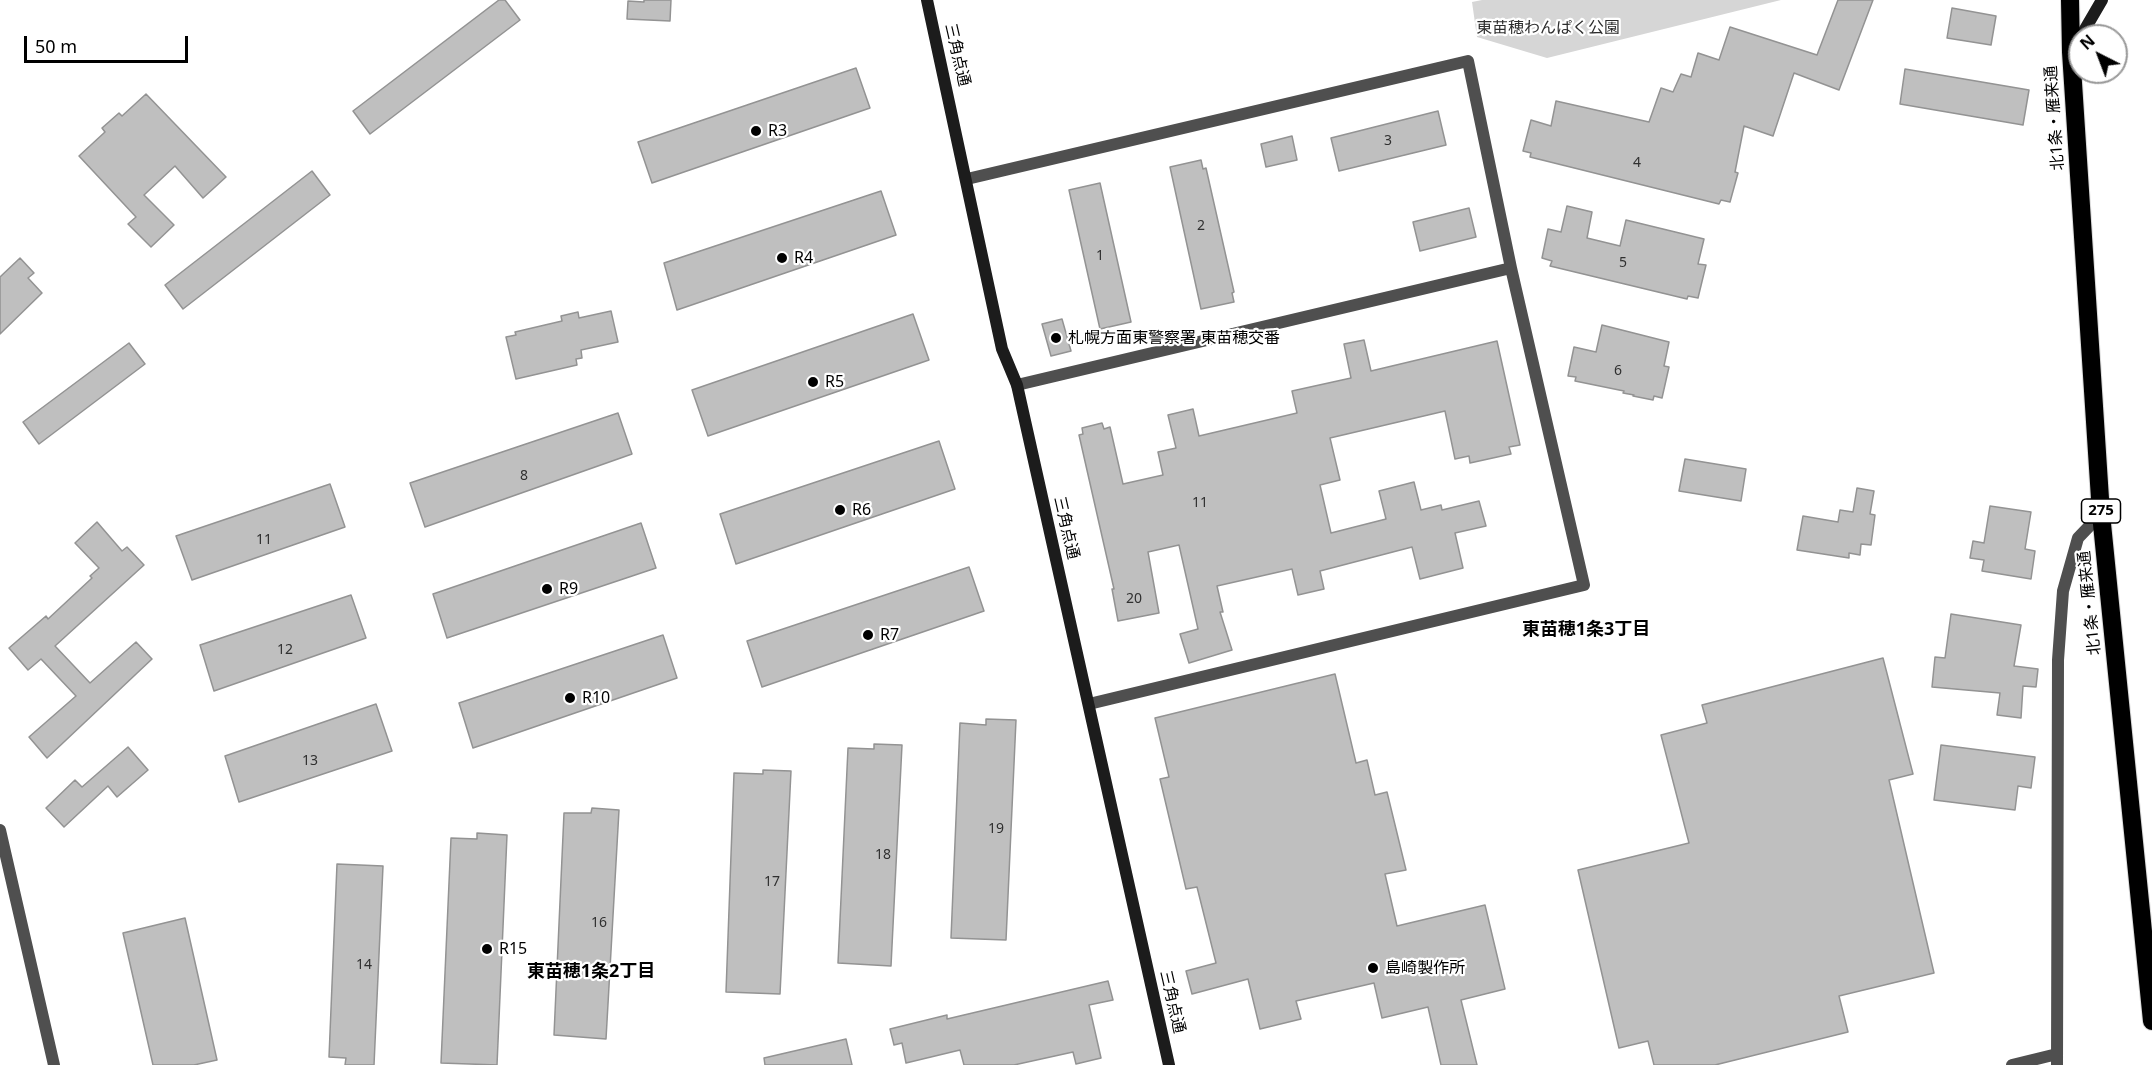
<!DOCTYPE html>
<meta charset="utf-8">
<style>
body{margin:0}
#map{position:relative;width:2152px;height:1065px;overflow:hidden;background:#fff;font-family:"Noto Sans",sans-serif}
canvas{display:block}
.north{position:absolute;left:2068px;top:24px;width:60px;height:60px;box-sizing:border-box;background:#fff;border:2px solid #999;border-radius:50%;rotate:318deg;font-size:16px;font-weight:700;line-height:24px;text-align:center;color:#000}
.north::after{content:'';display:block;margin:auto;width:21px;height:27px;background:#000;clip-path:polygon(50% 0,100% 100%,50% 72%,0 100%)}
.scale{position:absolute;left:24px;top:36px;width:164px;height:27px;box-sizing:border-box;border:3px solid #000;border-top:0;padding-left:8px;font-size:18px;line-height:21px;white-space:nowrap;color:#000;-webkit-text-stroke:4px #fff;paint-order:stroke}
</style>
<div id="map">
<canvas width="2152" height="1065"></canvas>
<div class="north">N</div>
<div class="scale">50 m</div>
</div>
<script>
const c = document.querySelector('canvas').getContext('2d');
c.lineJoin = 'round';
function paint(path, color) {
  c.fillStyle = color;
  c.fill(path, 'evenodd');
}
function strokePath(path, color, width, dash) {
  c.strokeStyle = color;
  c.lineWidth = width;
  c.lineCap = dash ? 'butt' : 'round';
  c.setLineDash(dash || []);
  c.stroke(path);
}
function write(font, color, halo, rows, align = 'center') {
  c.font = font + ' "Noto Sans","Noto Sans JP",sans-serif';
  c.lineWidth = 4.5;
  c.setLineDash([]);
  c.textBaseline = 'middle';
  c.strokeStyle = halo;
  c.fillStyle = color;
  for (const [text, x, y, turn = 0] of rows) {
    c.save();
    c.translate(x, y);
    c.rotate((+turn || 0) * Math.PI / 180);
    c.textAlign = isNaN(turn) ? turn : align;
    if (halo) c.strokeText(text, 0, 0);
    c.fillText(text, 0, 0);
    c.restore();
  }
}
paint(new Path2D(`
 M 1482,0 L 1781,0 L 1547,58 L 1477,37 L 1472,2 Z`), '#d6d6d6');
const building = new Path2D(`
 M 499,0 L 505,0 L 520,20 L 370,134 L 353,111 Z
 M 644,0 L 671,0 L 670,21 L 627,19 L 628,1 L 644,2 Z
 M 1838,0 L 1873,0 L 1839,90 L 1794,73 L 1773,136 L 1744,126 L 1735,172 L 1738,173 L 1730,202 L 1721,200 L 1719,204 L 1530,157 L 1531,153 L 1523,151 L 1531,120 L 1551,126 L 1556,101 L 1649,122 L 1661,88 L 1673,92 L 1681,74 L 1691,77 L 1698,53 L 1719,60 L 1730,27 L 1817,55 Z
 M 1952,8 L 1996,16 L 1991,45 L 1947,38 Z
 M 856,68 L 870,108 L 652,183 L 638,142 Z
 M 1905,69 L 2029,90 L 2023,125 L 1900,104 Z
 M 146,94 L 226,177 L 203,198 L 175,166 L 144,195 L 174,225 L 151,247 L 128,224 L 136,217 L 79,156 L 105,132 L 102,128 L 119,113 L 122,116 Z
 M 1438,111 L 1446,145 L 1339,171 L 1331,138 Z
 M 1292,136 L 1297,160 L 1266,167 L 1261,144 Z
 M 1201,160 L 1203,169 L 1206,168 L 1234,292 L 1232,293 L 1234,302 L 1201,309 L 1170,167 Z
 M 312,171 L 330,195 L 183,309 L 165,285 Z
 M 1100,183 L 1131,322 L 1100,329 L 1069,190 Z
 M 881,191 L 896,235 L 677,310 L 664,263 Z
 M 1567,206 L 1592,212 L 1587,238 L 1620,246 L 1626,220 L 1704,239 L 1698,264 L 1706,265 L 1698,298 L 1688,296 L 1687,299 L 1550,266 L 1552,261 L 1542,258 L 1548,229 L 1561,232 Z
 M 1469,208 L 1476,237 L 1420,251 L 1413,222 Z
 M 20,258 L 34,273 L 28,278 L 42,293 L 0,334 L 0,277 Z
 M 611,311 L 618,342 L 581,350 L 582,358 L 576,359 L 577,365 L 516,379 L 506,337 L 516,335 L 515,332 L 562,321 L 561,316 L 578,312 L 579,318 Z
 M 913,314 L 929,360 L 708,436 L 692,390 Z
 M 1062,319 L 1071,351 L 1051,356 L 1042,324 Z
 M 1602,325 L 1669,342 L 1664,366 L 1669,367 L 1662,398 L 1654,396 L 1653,400 L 1633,396 L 1634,395 L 1623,393 L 1624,391 L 1575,381 L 1576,377 L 1568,376 L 1574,347 L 1596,352 Z
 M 1364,340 L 1371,371 L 1497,341 L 1520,445 L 1509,447 L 1511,454 L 1470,463 L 1469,456 L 1455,459 L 1445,411 L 1330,438 L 1340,480 L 1320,485 L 1331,533 L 1386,519 L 1379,491 L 1414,482 L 1421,510 L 1441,505 L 1442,510 L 1479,501 L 1486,526 L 1455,533 L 1463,568 L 1420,579 L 1412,547 L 1320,571 L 1324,589 L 1298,595 L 1292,569 L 1217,586 L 1223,612 L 1220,612 L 1232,650 L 1189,663 L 1180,634 L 1198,629 L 1179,545 L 1148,552 L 1159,613 L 1118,621 L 1112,589 L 1114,589 L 1079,435 L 1083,434 L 1082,428 L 1102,423 L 1104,429 L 1110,427 L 1123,484 L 1163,475 L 1158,452 L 1176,448 L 1168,415 L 1193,409 L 1199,436 L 1297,413 L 1292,391 L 1351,378 L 1344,344 Z
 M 129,343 L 145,364 L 39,444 L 23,422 Z
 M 618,413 L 632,454 L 425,527 L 410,483 Z
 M 939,441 L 955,489 L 736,564 L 720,514 Z
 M 1685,459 L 1746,469 L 1741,501 L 1679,491 Z
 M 330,484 L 345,527 L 192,580 L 176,536 Z
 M 1857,488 L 1874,491 L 1870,514 L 1875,515 L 1871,545 L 1861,544 L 1860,555 L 1849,553 L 1849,558 L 1797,550 L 1803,516 L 1838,522 L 1840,510 L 1853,512 Z
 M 1990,506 L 2031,512 L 2025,549 L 2035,551 L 2031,579 L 1982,571 L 1984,560 L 1970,558 L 1973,541 L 1984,543 Z
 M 97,522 L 122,551 L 127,547 L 144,565 L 55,646 L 90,683 L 136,642 L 152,659 L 47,758 L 29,737 L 76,696 L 41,659 L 28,670 L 9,648 L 46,616 L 48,619 L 92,578 L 90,576 L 99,568 L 75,543 Z
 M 641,523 L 656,568 L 447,638 L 433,594 Z
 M 969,567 L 984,611 L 762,687 L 747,641 Z
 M 351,595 L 366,638 L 214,691 L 200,645 Z
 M 1951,614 L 2021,625 L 2014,666 L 2038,669 L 2036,687 L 2023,686 L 2021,718 L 1997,715 L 2000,693 L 1932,687 L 1935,657 L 1945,658 Z
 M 663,635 L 677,678 L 473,748 L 459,703 Z
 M 1883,658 L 1913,774 L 1889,780 L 1934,973 L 1839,996 L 1848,1032 L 1715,1065 L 1654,1065 L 1648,1041 L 1619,1048 L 1578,870 L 1689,843 L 1661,735 L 1707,723 L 1702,705 Z
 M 1335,674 L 1356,763 L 1367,760 L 1375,795 L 1387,792 L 1406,870 L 1385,874 L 1397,926 L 1485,905 L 1505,989 L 1461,1000 L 1477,1065 L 1441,1065 L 1428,1007 L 1382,1018 L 1374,983 L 1296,1001 L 1301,1019 L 1260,1029 L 1248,979 L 1192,994 L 1186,971 L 1216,963 L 1197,887 L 1186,889 L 1160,779 L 1169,777 L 1155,718 Z
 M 376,704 L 392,751 L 239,802 L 225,756 Z
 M 986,719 L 1016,720 L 1006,940 L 951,938 L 960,723 L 986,725 Z
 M 874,744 L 902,745 L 891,966 L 838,963 L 848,748 L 874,749 Z
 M 1941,745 L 2035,757 L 2031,788 L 2018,786 L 2015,810 L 1934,800 Z
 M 128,747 L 148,770 L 117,797 L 108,786 L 64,827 L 46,808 L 75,780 L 82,787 Z
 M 763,770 L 791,771 L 780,994 L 726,992 L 734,773 L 763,774 Z
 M 592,808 L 619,810 L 606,1039 L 554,1035 L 564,813 L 591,813 Z
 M 477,833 L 507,835 L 497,1065 L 441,1063 L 451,838 L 477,839 Z
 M 337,864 L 383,866 L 374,1065 L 345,1065 L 346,1058 L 329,1057 Z
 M 185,918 L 217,1060 L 194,1065 L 153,1065 L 123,933 Z
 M 1108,981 L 1113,1000 L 1089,1005 L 1101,1058 L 1076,1064 L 1073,1052 L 1014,1065 L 964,1065 L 960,1050 L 906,1063 L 902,1043 L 894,1045 L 890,1029 L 947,1015 L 947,1019 Z
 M 846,1039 L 852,1065 L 765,1065 L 764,1058 Z`);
paint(building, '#bfbfbf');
strokePath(building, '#939393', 1.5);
const highway = new Path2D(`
 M 2070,0 L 2071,52 L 2101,514 L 2152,1021`);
strokePath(highway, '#dbdbdb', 20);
strokePath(new Path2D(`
 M 967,179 L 1468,61 L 1511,268 L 1584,585 L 1089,704
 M 1017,385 L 1511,268
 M 0,830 L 54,1065
 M 2012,1065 L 2057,1054
 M 2057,1065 L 2058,660 L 2063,591 L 2078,538 L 2101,514`), '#4f4f4f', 12);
strokePath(new Path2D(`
 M 927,0 L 1002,349 L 1017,385 L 1169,1065
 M 2081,36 L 2102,0`), '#1c1c1c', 12);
strokePath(highway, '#000', 18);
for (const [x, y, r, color] of [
 [756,131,6,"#000"],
 [782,258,6,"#000"],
 [1056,338,6,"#000"],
 [813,382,6,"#000"],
 [840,510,6,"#000"],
 [547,589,6,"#000"],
 [868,635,6,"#000"],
 [570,698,6,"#000"],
 [487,949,6,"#000"],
 [1373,968,6,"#000"]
]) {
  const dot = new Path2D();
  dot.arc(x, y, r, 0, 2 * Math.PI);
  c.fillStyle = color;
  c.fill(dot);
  strokePath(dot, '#fff', 2);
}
write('14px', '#303030', null, [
 ["3",1388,141],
 ["4",1637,163],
 ["2",1201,226],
 ["1",1100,256],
 ["5",1623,263],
 ["6",1618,371],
 ["8",524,476],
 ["11",1200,503],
 ["11",264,540],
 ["20",1134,599],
 ["12",285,650],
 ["13",310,761],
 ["19",996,829],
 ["18",883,855],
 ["17",772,882],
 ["16",599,923],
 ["14",364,965]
]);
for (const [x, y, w] of [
 [2101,511,39]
]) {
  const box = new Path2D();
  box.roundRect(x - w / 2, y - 12, w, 24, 4.5);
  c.fillStyle = '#fff';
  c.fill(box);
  strokePath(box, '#000', 1.5);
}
write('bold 15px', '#000', null, [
 ["275",2101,511]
]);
write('16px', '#2d2d2d', '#fff', [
 ["東苗穂わんぱく公園",1548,28]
]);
write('16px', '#000', '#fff', [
 ["三角点通",957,55,77],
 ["北1条・雁来通",2055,118,-94],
 ["三角点通",1066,528,77],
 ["北1条・雁来通",2090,603,-96],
 ["三角点通",1172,1002,77]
]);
write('16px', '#000', '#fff', [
 ["R3",768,131],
 ["R4",794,258],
 ["札幌方面東警察署 東苗穂交番",1068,338],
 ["R5",825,382],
 ["R6",852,510],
 ["R9",559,589],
 ["R7",880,635],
 ["R10",582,698],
 ["R15",499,949],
 ["島崎製作所",1385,968]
], 'left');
write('bold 18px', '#000', '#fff', [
 ["東苗穂1条3丁目",1586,630],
 ["東苗穂1条2丁目",591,972]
]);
</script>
